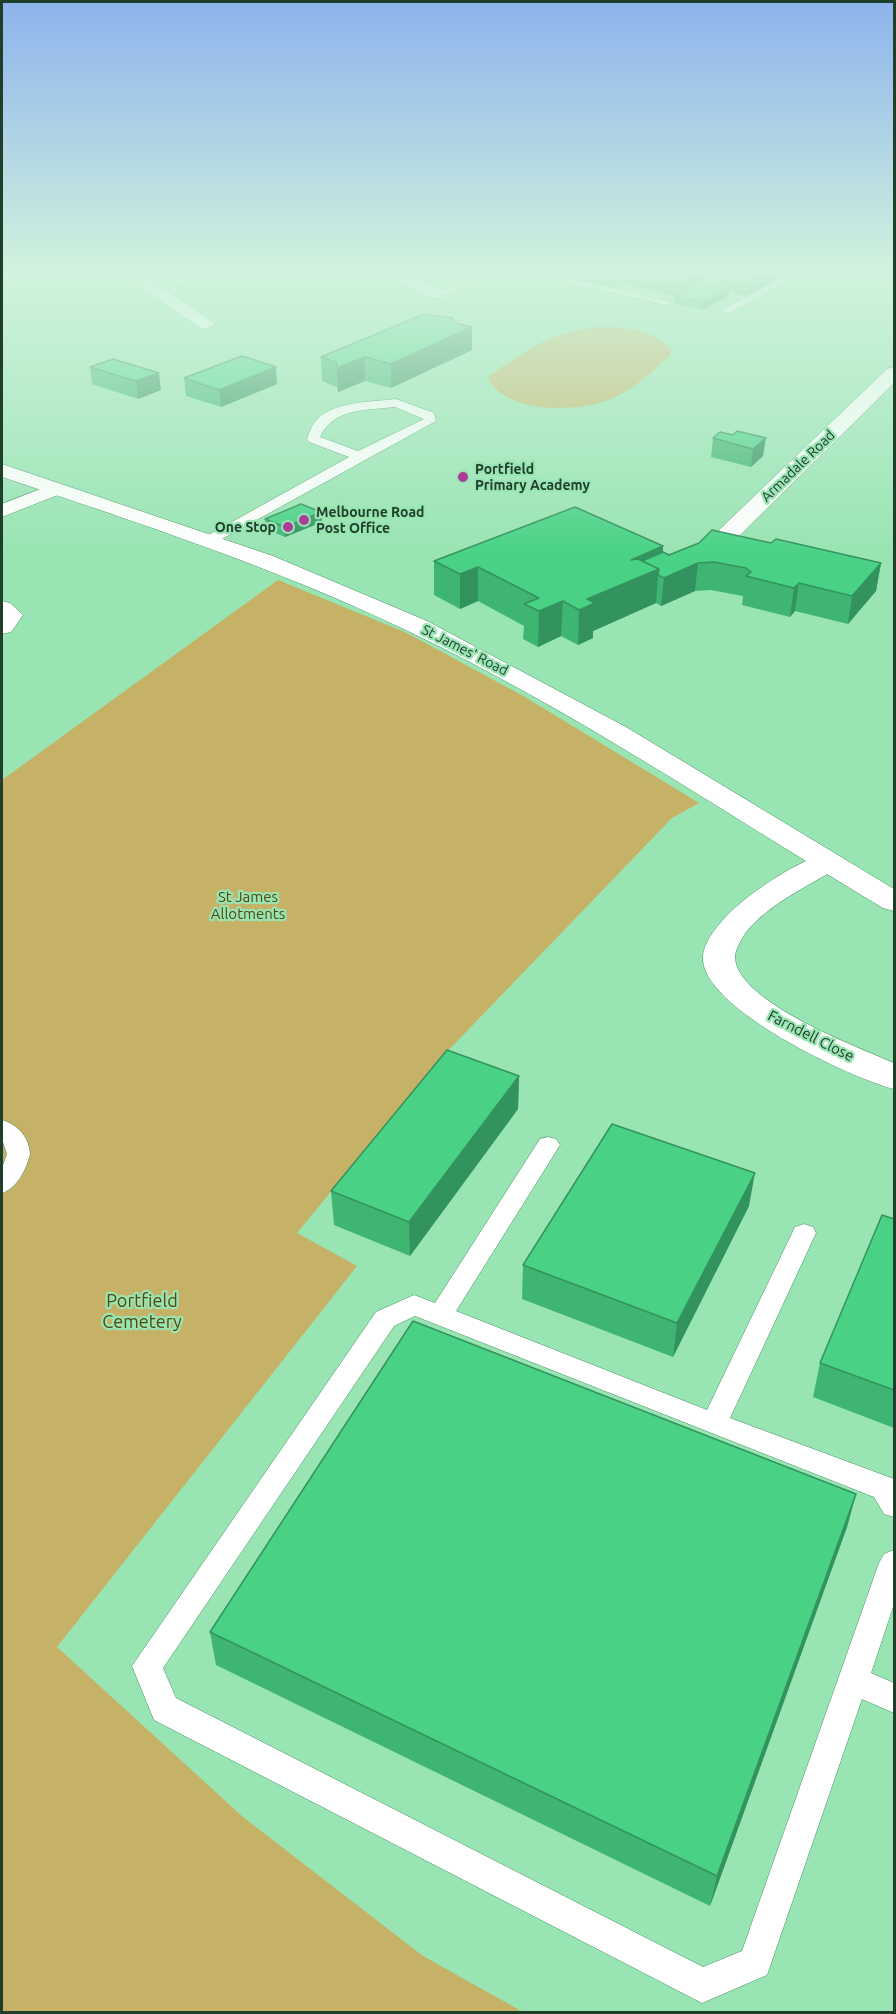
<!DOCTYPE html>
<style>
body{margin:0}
#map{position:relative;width:896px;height:2014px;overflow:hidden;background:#99e4b3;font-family:Ubuntu,sans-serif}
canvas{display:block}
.frame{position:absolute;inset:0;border:3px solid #203f2b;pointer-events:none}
</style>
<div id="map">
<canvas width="896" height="2014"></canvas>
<div class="frame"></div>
</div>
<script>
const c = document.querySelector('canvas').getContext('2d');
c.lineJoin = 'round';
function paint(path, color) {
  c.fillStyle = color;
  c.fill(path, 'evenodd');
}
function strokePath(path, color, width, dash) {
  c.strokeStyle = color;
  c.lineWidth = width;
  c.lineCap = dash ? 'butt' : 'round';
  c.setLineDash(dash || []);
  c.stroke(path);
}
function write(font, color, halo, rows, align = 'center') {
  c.font = font + ' Ubuntu,sans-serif';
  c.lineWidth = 4.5;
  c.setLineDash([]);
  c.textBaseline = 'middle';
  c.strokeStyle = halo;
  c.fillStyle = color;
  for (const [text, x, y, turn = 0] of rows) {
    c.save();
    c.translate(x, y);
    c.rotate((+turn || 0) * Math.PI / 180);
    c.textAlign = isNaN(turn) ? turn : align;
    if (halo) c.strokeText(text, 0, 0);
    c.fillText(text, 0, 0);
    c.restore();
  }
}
paint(new Path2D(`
 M 599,327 C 625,327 653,329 671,349 L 670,356 C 652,371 633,390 611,399 C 578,413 505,414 488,378 L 490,375 C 530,349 550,331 599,327 Z
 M 278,580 L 407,633 L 525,697 L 699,803 L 672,818 L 440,1059 L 297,1233 L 357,1266 L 57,1647 L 243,1817 L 423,1956 L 523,2012 L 2,2012 L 2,780 Z`), '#c6b266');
const service = new Path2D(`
 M 195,274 L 214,274 L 173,285 L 168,282 Z
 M 482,274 L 496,274 L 443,296 L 434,294 Z
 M 529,274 L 548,274 L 672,302 L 667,305 Z
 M 787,274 L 799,274 L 730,313 L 721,311 Z
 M 396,399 L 434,413 L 436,421 L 213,544 L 203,544 L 203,538 L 349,457 L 309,442 L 307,439 C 309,434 311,426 315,422 C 331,401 372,402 396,399 ZM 395,407 L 424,419 L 358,451 L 320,437 C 333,408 367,410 395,407 Z
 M 2,1120 C 18,1125 29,1137 30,1154 C 26,1170 17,1188 2,1193 L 2,1168 L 7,1154 L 2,1139 Z
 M 548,1137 L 556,1139 L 560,1145 L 456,1311 L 707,1410 L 795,1227 L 804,1224 L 813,1227 L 816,1233 L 730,1418 L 894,1479 L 894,1517 L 884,1514 L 874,1497 L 415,1316 L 394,1326 L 163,1668 L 176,1698 L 703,1967 L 742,1951 L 879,1563 L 884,1554 L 894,1550 L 894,1604 L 871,1673 L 894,1683 L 894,1713 L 862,1699 L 767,1975 L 702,2003 L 154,1720 L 132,1666 L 376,1312 L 414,1295 L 435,1303 L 540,1139 Z`);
const minor = new Path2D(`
 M 117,274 L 138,274 L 155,282 L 215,324 L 206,329 L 200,328 L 143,288 Z
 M 384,274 L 406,274 L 445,290 L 447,294 L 445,298 L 433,298 Z
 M 894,367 L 894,383 L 736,539 L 720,539 L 717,534 L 720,529 L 887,369 Z
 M 56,483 L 63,485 L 67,489 L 63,493 L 2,517 L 2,504 Z
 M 2,601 L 10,603 L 23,615 L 11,632 L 2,634 Z
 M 826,854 L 836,857 L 841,863 L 836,869 C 806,887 769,904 746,932 C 742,938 735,950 735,957 C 736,1002 858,1047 894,1063 L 894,1089 C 853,1079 698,1007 703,956 C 705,936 728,913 743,901 C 766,883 798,861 826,854 Z`);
const tertiary = new Path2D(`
 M 2,464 L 273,556 L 427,621 L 626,727 L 894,889 L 894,911 L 883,908 L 863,896 C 713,805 567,707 408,631 C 277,568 139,523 2,477 Z`);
strokePath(service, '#479164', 1);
strokePath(minor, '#479164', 1);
strokePath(tertiary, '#479164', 1);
paint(service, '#fff');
paint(minor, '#fff');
paint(tertiary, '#fff');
paint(new Path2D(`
 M 573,274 L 620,274 L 624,275 L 624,274 L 708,274 L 707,283 L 717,285 L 718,274 L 783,274 L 782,276 L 748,296 L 729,292 L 729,296 L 702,310 L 674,304 L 675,296 L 623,284 L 615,288 L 573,279 Z
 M 455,323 L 472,327 L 472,350 L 391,388 L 365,381 L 338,392 L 337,387 L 322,381 L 321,357 Z
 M 113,359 L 161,390 L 138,399 L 92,384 L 90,367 Z
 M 184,378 L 277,384 L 221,407 L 186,396 Z
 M 733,435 L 763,456 L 751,467 L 711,457 L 713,438 Z
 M 265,519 L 322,522 L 285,537 L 266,529 Z
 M 771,543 L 881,563 L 876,591 L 848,624 L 795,611 L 790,617 L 742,605 L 743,596 L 711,590 L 695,591 L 661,606 L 656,603 L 593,631 L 593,638 L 578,645 L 561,636 L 538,647 L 523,639 L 524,626 L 478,601 L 460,609 L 434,595 L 434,561 L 663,546 L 663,552 L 669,555 Z
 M 519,1076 L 518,1109 L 410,1256 L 334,1225 L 331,1191 Z
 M 749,1206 L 673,1357 L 522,1299 L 523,1265 Z
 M 894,1219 L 894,1428 L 813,1397 L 820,1363 Z
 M 856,1494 L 847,1527 L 710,1906 L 216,1665 L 210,1632 Z`), '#3fb573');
paint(new Path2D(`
 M 690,274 L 708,274 L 706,287 L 685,298 L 687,276 Z
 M 751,274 L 783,274 L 782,276 L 748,296 Z
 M 624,276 L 623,284 L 615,288 L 615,280 Z
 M 730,287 L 729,296 L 702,310 L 703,302 Z
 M 472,327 L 472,350 L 391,388 L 391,364 Z
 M 365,357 L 365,381 L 338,392 L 337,368 Z
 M 276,367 L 277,384 L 221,407 L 219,390 Z
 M 159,373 L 161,390 L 138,399 L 136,381 Z
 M 766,438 L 763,456 L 751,467 L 753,449 Z
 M 321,512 L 322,522 L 285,537 L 285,527 Z
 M 663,546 L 661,576 L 658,575 L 656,603 L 593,631 L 593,638 L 578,645 L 579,610 L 587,599 L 631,560 Z
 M 698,563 L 695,591 L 661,606 L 664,578 Z
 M 881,563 L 876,591 L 848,624 L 852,596 Z
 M 478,567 L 478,601 L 460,609 L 460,574 Z
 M 799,583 L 795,611 L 790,617 L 794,588 Z
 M 563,601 L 561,636 L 538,647 L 539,611 Z
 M 519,1076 L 518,1109 L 410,1256 L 409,1222 Z
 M 755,1173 L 749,1206 L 673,1357 L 677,1323 Z
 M 856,1494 L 847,1527 L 710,1906 L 717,1876 Z`), '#33935e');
const building = new Path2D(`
 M 588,274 L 620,274 L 624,275 L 624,276 L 615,280 Z
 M 701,281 L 730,287 L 703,302 L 674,296 Z
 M 424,314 L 453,318 L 455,323 L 472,327 L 391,364 L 365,357 L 337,368 L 336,362 L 321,357 Z
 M 242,356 L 276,367 L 219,390 L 184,378 Z
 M 113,359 L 159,373 L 136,381 L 90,367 Z
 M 737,431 L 766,438 L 753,449 L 713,438 L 720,432 L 733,435 Z
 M 301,504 L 321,512 L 285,527 L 265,519 Z
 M 575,507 L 663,546 L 631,560 L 638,559 L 659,569 L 587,599 L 595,603 L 579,610 L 563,601 L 539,611 L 524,604 L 539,598 L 478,567 L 460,574 L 434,561 Z
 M 712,530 L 771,543 L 776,539 L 881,563 L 852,596 L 799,583 L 794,588 L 746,576 L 751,572 L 746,568 L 714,562 L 698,563 L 664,578 L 658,575 L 659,569 L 642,561 L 663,552 L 669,555 L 699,543 Z
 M 447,1050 L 519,1076 L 409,1222 L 331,1191 Z
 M 612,1124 L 755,1173 L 677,1323 L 523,1265 Z
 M 882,1215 L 894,1219 L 894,1390 L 820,1363 Z
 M 413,1321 L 856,1494 L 717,1876 L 210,1632 Z`);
paint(building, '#49d286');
strokePath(building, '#33935e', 1.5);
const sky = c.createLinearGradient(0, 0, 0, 556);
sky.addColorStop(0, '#8db3ed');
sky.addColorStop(0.49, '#d1f3dd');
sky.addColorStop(1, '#d1f3dd00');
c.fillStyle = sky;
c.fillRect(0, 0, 896, 556);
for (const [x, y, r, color] of [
 [463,477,6,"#aa3b98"],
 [304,520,6,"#aa3b98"],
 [288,527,6,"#aa3b98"]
]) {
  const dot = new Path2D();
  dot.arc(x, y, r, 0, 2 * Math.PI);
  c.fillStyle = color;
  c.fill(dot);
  strokePath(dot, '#99e4b3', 2);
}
write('14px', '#203f2b', '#99e4b3', [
 ["Armadale Road",798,466,-44],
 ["St James' Road",465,650,27]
]);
write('bold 14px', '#203f2b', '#99e4b3', [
 ["Portfield",475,469],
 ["Primary Academy",475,485],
 ["Melbourne Road",316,512],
 ["Post Office",316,528],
 ["One Stop",276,527,"right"]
], 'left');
write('15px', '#55470b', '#99e4b3', [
 ["St James",248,897],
 ["Allotments",248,914]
]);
write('15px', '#203f2b', '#99e4b3', [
 ["Farndell Close",811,1036,27]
]);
write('18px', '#55470b', '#99e4b3', [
 ["Portfield",142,1301],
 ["Cemetery",142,1322]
]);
</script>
